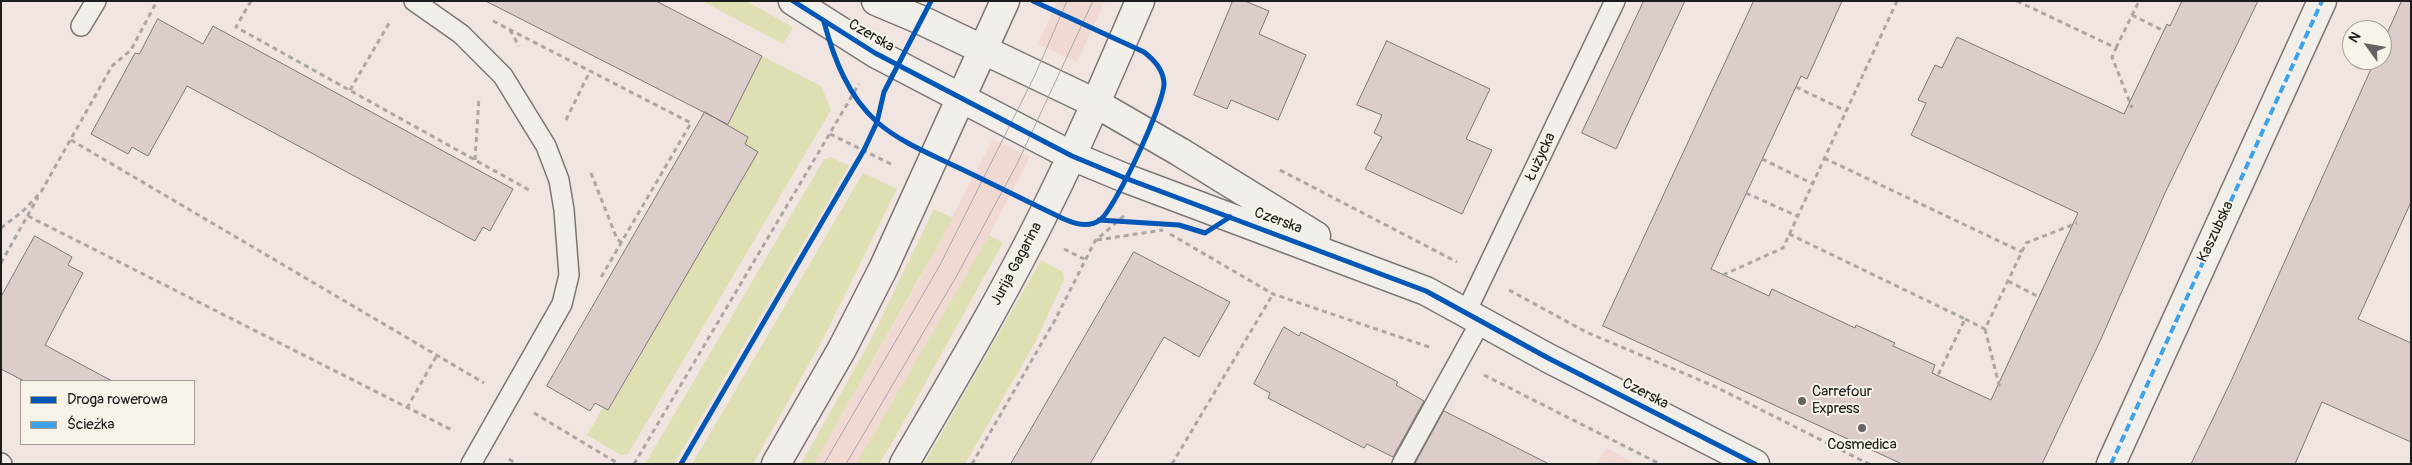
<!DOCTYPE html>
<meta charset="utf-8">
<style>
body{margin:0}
#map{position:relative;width:2412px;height:465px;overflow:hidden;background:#f0e5e0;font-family:Pangolin,sans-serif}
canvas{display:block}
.frame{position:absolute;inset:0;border:2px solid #1c1c1c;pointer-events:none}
.legend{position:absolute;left:20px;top:380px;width:175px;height:65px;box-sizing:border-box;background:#f7f3e8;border:1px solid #9f9d96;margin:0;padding:6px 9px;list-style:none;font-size:15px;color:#1c1c1c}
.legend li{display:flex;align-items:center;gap:10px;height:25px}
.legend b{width:25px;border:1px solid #9f9d96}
.north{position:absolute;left:2342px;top:20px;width:50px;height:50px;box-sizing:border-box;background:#f7f3e8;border:1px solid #9f9d96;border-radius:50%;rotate:302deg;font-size:14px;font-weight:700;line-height:20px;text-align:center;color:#1c1c1c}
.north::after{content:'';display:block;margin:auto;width:18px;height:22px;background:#666261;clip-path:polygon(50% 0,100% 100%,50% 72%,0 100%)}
</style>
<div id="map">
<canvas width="2412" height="465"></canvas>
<div class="frame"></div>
<ul class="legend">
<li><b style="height:6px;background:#0057b8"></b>Droga rowerowa</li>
<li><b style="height:6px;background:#3da2ea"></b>Ścieżka</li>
</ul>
<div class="north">N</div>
</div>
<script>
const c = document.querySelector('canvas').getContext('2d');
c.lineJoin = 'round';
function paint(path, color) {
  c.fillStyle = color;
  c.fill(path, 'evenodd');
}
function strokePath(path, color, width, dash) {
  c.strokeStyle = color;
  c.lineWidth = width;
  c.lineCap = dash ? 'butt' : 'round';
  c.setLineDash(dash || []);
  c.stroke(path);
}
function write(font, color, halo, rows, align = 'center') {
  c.font = font + ' Pangolin,sans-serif';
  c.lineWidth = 4;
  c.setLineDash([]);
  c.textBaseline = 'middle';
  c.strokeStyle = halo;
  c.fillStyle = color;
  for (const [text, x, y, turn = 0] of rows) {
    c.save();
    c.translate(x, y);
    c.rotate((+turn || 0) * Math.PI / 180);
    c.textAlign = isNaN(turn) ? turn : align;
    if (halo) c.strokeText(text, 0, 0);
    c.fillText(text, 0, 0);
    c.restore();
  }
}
paint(new Path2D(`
 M 1057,1 L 1105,1 L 1077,62 L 1038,44 Z
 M 993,139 L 1030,157 L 989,235 L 856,464 L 814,464 L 921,277 Z
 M 1606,448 L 1637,464 L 1597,464 Z`), '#f0d9d3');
paint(new Path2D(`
 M 702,1 L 746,1 L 793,27 L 783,44 Z
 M 762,56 L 821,86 L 831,110 L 628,454 L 621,455 L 587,435 L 603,408 L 609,410 L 758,152 L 745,144 L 748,137 L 727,125 Z
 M 831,157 L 849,166 L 674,464 L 645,464 L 824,159 Z
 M 863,173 L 897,189 L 824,337 L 753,464 L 692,464 Z
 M 934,209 L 953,218 L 950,224 L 814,464 L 801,464 L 868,345 Z
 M 989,235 L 1003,243 L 896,436 L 879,464 L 856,464 Z
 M 1041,260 L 1063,272 L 1064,280 L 1035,343 L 965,464 L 924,464 Z`), '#dee0b3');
const building = new Path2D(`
 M 486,1 L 656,1 L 762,56 L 728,124 Z
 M 1233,1 L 1245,1 L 1269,11 L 1259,34 L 1306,55 L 1278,120 L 1231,100 L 1227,109 L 1194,95 Z
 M 1644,1 L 1685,1 L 1616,149 L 1582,133 Z
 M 1754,1 L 1842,1 L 1807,79 L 1801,76 L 1711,269 L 1769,296 L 1772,289 L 1855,328 L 1856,325 L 1895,343 L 1893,346 L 1935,365 L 1932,373 L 1991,400 L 2078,213 L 1911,135 L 1926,103 L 1918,100 L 1935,65 L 1942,68 L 1957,37 L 2124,114 L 2167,24 L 2170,26 L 2182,1 L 2258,1 L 2165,193 L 2101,339 L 2042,464 L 1902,464 L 1603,326 Z
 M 2402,1 L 2411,1 L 2411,202 L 2358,319 L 2411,343 L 2411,442 L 2322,402 L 2295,464 L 2191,464 L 2232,379 L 2375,60 L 2382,60 L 2382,45 Z
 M 158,19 L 203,44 L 213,26 L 513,189 L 490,231 L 483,227 L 475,241 L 187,86 L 148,156 L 132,147 L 128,154 L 91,134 L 135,53 L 139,54 Z
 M 1387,41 L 1490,89 L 1466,139 L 1492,150 L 1462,214 L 1365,169 L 1382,137 L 1374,133 L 1382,115 L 1357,105 Z
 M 705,112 L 748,137 L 745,144 L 758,152 L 608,410 L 595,403 L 590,411 L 547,386 Z
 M 35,236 L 72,257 L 68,265 L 83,273 L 45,345 L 112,381 L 24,381 L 1,369 L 1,297 Z
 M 1134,252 L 1230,302 L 1199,357 L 1164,337 L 1090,464 L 1011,464 Z
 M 1284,327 L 1299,336 L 1301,332 L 1398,382 L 1396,385 L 1424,401 L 1393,457 L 1367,444 L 1364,448 L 1268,398 L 1270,393 L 1254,384 Z
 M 1444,411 L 1549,464 L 1415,464 Z`);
paint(building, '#ddcdca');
strokePath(building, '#7b7674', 1);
const service = new Path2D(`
 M 414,1 L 461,34 L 503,76 L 546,146 L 559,180 L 564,210 L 569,275 L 562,304 L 471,464
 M 81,26 L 96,1
 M 1466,312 L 1615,1
 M 1,463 L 2,464
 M 1402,464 L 1481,321`);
const minor = new Path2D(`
 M 793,1 L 875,53 L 1072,156 L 1125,178 L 1426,291 L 1548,358 L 1755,464
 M 876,1 L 921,20 L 1097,104 L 1180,152 L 1316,236
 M 2111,464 L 2322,1`);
const secondary = new Path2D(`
 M 776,464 L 842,349 L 883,269 L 1005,1
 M 904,464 C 953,380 1003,296 1046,209 C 1080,141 1110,71 1140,1`);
strokePath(service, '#7b7674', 22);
strokePath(minor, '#7b7674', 31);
strokePath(secondary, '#7b7674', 31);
strokePath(new Path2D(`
 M 251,1 L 236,27 L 529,190
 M 2017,1 L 2116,48 L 2112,57 L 2132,108
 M 2132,15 L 2164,31
 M 493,21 L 691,123 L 600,279
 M 510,30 L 519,46
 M 2116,48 L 2139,1
 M 1796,87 L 1846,111
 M 350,90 L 391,20
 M 566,120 L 590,71
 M 830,134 L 893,165
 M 71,140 L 484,383
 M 1824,158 L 2022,252
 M 1762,159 L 1813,184
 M 475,160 L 479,97
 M 1280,170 L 1457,262
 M 591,173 L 617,239 L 622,243
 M 1746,193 L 1797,216
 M 28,216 L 454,431
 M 1,228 L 22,212 L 41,192 L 112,66 L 131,50 L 157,1
 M 1170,234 L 1273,294 L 1432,348
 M 1789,234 L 1965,319 L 1938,375
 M 1097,240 L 1163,230
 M 1064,249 L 1084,259
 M 1,263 L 38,197
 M 1723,275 L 1783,248 L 1897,1
 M 2008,281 L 2039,297
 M 1509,290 L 1586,332 L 1714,386 L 1869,464
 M 1965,319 L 1985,329 L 2026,243 L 2077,223
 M 1985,329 L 2000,389
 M 1484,375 L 1660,464
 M 407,408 L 437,355
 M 534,413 L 619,464
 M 509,459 L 517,464
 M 634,464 L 859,84
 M 972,464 L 1055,320 L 1095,241 L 1125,215
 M 1172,464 L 1273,294`), '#a9a6a4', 3, [5, 4]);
strokePath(service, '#f2efeb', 19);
strokePath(minor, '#f2efeb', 28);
strokePath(secondary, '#f2efeb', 28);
strokePath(new Path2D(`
 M 824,464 L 940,265 L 1035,75 L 1067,1
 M 846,464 L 956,277 L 1017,164 L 1093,1`), '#a9a6a4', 1);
strokePath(new Path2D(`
 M 2111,464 L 2322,1`), '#3da2ea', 4, [8, 4]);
strokePath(new Path2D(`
 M 793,1 L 875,53 L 1072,156 L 1125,178 L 1426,291 L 1548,358 L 1755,464
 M 824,22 C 834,59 848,96 877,122 C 900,142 930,154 957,167 C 993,184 1028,202 1064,219 C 1075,224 1089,228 1100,220 C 1115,209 1165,102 1164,83 C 1163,69 1154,60 1144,52 L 1033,1
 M 1099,220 L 1179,225 L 1205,233 L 1230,217
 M 681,464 L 864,150 L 877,122 L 884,92 L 931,1`), '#0057b8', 5);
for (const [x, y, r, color] of [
 [1802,401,5,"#666261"],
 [1862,428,5,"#666261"]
]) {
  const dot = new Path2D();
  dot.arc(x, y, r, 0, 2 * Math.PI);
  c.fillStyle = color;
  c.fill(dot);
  strokePath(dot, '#f7f3e8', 2);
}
write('15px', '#1c1c1c', '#f7f3e8', [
 ["Czerska",871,36,30],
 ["Łużycka",1541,157,-65],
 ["Czerska",1278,221,20],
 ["Kaszubska",2216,232,-65],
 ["Jurija Gagarina",1017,264,-62],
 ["Czerska",1645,394,27]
]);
write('15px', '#1c1c1c', '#f7f3e8', [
 ["Carrefour",1812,392],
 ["Express",1812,409],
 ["Cosmedica",1862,445,"center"]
], 'left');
</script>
